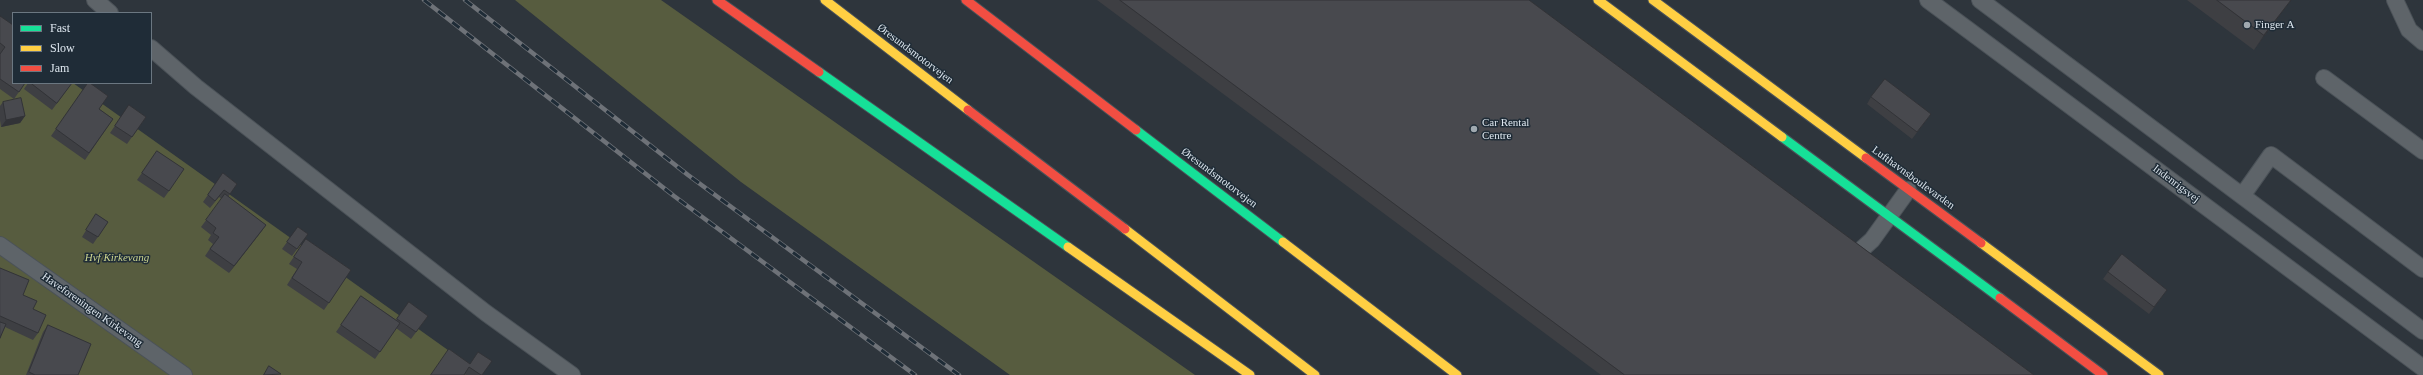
<!DOCTYPE html>
<meta charset="utf-8">
<style>
body{margin:0}
#map{position:relative;width:2423px;height:375px;overflow:hidden;background:#2e353c;font-family:Georgia,serif}
canvas{display:block}
.legend{position:absolute;left:12px;top:12px;width:140px;height:72px;box-sizing:border-box;background:#1f2c37;border:1px solid #6b7781;margin:0;padding:5px 7px;list-style:none;font-size:12px;color:#dee7ef}
.legend li{display:flex;align-items:center;gap:8px;height:20px}
.legend b{width:20px;border:1px solid #6b7781}
</style>
<div id="map">
<canvas width="2423" height="375"></canvas>
<ul class="legend">
<li><b style="height:5px;background:#16e098"></b>Fast</li>
<li><b style="height:5px;background:#ffcf43"></b>Slow</li>
<li><b style="height:5px;background:#f24e42"></b>Jam</li>
</ul>
</div>
<script>
const c = document.querySelector('canvas').getContext('2d');
c.lineJoin = 'round';
function paint(path, color) {
  c.fillStyle = color;
  c.fill(path, 'evenodd');
}
function strokePath(path, color, width, dash) {
  c.strokeStyle = color;
  c.lineWidth = width;
  c.lineCap = dash ? 'butt' : 'round';
  c.setLineDash(dash || []);
  c.stroke(path);
}
function write(font, color, halo, rows, align = 'center') {
  c.font = font + ' Georgia,serif';
  c.lineWidth = 3;
  c.setLineDash([]);
  c.textBaseline = 'middle';
  c.strokeStyle = halo;
  c.fillStyle = color;
  for (const [text, x, y, turn = 0] of rows) {
    c.save();
    c.translate(x, y);
    c.rotate((+turn || 0) * Math.PI / 180);
    c.textAlign = isNaN(turn) ? turn : align;
    if (halo) c.strokeText(text, 0, 0);
    c.fillText(text, 0, 0);
    c.restore();
  }
}
paint(new Path2D(`
 M 515,0 L 661,0 L 1195,375 L 1010,375 L 741,182 Z
 M 0,31 L 13,83 L 73,83 L 483,375 L 0,375 Z`), '#575c3f');
const lane = new Path2D(`
 M 95,0 L 110,13
 M 1928,0 L 2423,368
 M 1980,0 L 2423,331
 M 2395,0 L 2409,30 L 2423,42
 M 151,48 L 196,87 L 486,313 L 572,375
 M 2324,78 L 2423,151
 M 2242,196 L 2271,155 L 2423,269
 M 0,245 L 184,375
 M 1852,258 L 1872,240 L 1908,190`);
const fast = new Path2D(`
 M 819,72 L 1068,247
 M 1136,130 L 1283,242
 M 1782,137 L 2000,298`);
const slow = new Path2D(`
 M 825,0 L 968,110
 M 1598,0 L 1782,137
 M 1653,0 L 1866,158
 M 1125,229 L 1315,375
 M 1283,242 L 1457,375
 M 1981,243 L 2159,375
 M 1068,247 L 1250,375`);
const jam = new Path2D(`
 M 717,0 L 819,72
 M 966,0 L 1136,130
 M 968,110 L 1125,229
 M 1866,158 L 1981,243
 M 2000,298 L 2103,375`);
strokePath(lane, '#4b5258', 18);
strokePath(fast, '#4b5258', 11);
strokePath(slow, '#4b5258', 11);
strokePath(jam, '#4b5258', 11);
strokePath(lane, '#5e6469', 16);
strokePath(fast, '#16e098', 9);
strokePath(slow, '#ffcf43', 9);
strokePath(jam, '#f24e42', 9);
const rail = new Path2D(`
 M 424,0 L 674,196 L 915,375
 M 465,0 L 688,175 L 959,375`);
strokePath(rail, '#6e7278', 4.5);
strokePath(rail, '#1f2c37', 3, [9]);
paint(new Path2D(`
 M 1097,0 L 1529,0 L 2034,375 L 1601,375 Z
 M 2187,0 L 2291,0 L 2254,50 Z
 M 0,16 L 25,83 L 14,99 L 0,89 Z
 M 28,83 L 72,83 L 52,110 L 24,89 Z
 M 88,83 L 99,109 L 113,119 L 85,160 L 51,136 Z
 M 1871,97 L 1931,114 L 1912,139 L 1867,104 Z
 M 3,102 L 25,116 L 20,123 L 1,127 L 0,120 L 0,106 Z
 M 129,105 L 146,117 L 127,144 L 110,133 Z
 M 157,151 L 169,191 L 164,198 L 137,180 Z
 M 223,173 L 237,184 L 228,197 L 266,225 L 229,273 L 205,256 L 213,244 L 208,240 L 211,235 L 201,227 L 222,199 L 219,197 L 210,208 L 203,202 Z
 M 96,214 L 108,222 L 93,244 L 82,237 Z
 M 298,227 L 308,234 L 292,256 L 282,249 Z
 M 306,239 L 351,270 L 324,310 L 287,285 L 297,269 L 289,264 Z
 M 0,268 L 33,309 L 38,333 L 33,340 L 5,327 L 0,338 Z
 M 2108,272 L 2162,297 L 2149,314 L 2103,279 Z
 M 361,296 L 396,320 L 409,302 L 428,316 L 411,339 L 396,328 L 375,359 L 336,332 Z
 M 48,325 L 78,375 L 26,375 L 43,332 Z
 M 449,349 L 482,375 L 466,375 L 464,374 Z`), '#3e3f43');
paint(new Path2D(`
 M 2291,0 L 2254,50 L 2264,35 Z
 M 25,116 L 20,123 L 1,127 L 6,120 Z
 M 266,225 L 261,232 L 229,273 L 234,266 Z`), '#323337');
const building = new Path2D(`
 M 1120,0 L 1529,0 L 2034,375 L 1625,375 Z
 M 2217,0 L 2291,0 L 2264,35 Z
 M 0,16 L 13,25 L 13,83 L 25,83 L 19,92 L 0,79 L 0,54 L 5,47 L 0,43 Z
 M 1885,79 L 1931,114 L 1917,132 L 1871,97 Z
 M 31,83 L 72,83 L 57,103 Z
 M 88,83 L 90,83 L 108,96 L 99,109 L 113,119 L 89,153 L 56,129 Z
 M 21,98 L 25,116 L 6,120 L 3,102 Z
 M 129,105 L 146,117 L 132,137 L 115,126 Z
 M 157,151 L 184,169 L 169,191 L 142,173 Z
 M 223,173 L 237,184 L 230,194 L 224,190 L 215,201 L 208,195 Z
 M 225,194 L 266,225 L 234,266 L 210,249 L 219,237 L 213,233 L 216,228 L 206,220 Z
 M 96,214 L 108,222 L 98,237 L 86,230 Z
 M 298,227 L 308,234 L 297,249 L 287,242 Z
 M 306,239 L 351,270 L 329,303 L 292,278 L 302,262 L 294,257 Z
 M 2122,254 L 2167,290 L 2154,307 L 2108,272 Z
 M 0,268 L 29,280 L 23,295 L 37,301 L 33,309 L 46,315 L 38,333 L 0,316 Z
 M 361,296 L 400,323 L 380,352 L 341,325 Z
 M 409,302 L 428,316 L 416,332 L 397,319 Z
 M 0,322 L 6,324 L 0,338 Z
 M 48,325 L 91,344 L 78,375 L 35,375 L 29,372 Z
 M 449,349 L 470,364 L 478,352 L 492,361 L 482,375 L 481,375 L 469,367 L 464,375 L 431,375 Z
 M 269,366 L 281,374 L 264,375 Z`);
paint(building, '#48494e');
strokePath(building, '#323337', 1);
for (const [x, y, r, color] of [
 [2247,25,4,"#a0a9b0"],
 [1474,129,4,"#a0a9b0"]
]) {
  const dot = new Path2D();
  dot.arc(x, y, r, 0, 2 * Math.PI);
  c.fillStyle = color;
  c.fill(dot);
  strokePath(dot, '#1f2c37', 1.5);
}
write('11px', '#dee7ef', '#1f2c37', [
 ["Finger A",2255,25],
 ["Car Rental",1482,123],
 ["Centre",1482,136]
], 'left');
write('11px', '#dee7ef', '#1f2c37', [
 ["Øresundsmotorvejen",915,54,37],
 ["Øresundsmotorvejen",1219,178,37],
 ["Lufthavnsboulevarden",1913,178,36],
 ["Indenrigsvej",2176,184,37],
 ["Haveforeningen Kirkevang",92,310,35]
]);
write('italic 11px', '#ccd58f', '#1f2c37', [
 ["Hvf Kirkevang",117,258]
]);
</script>
